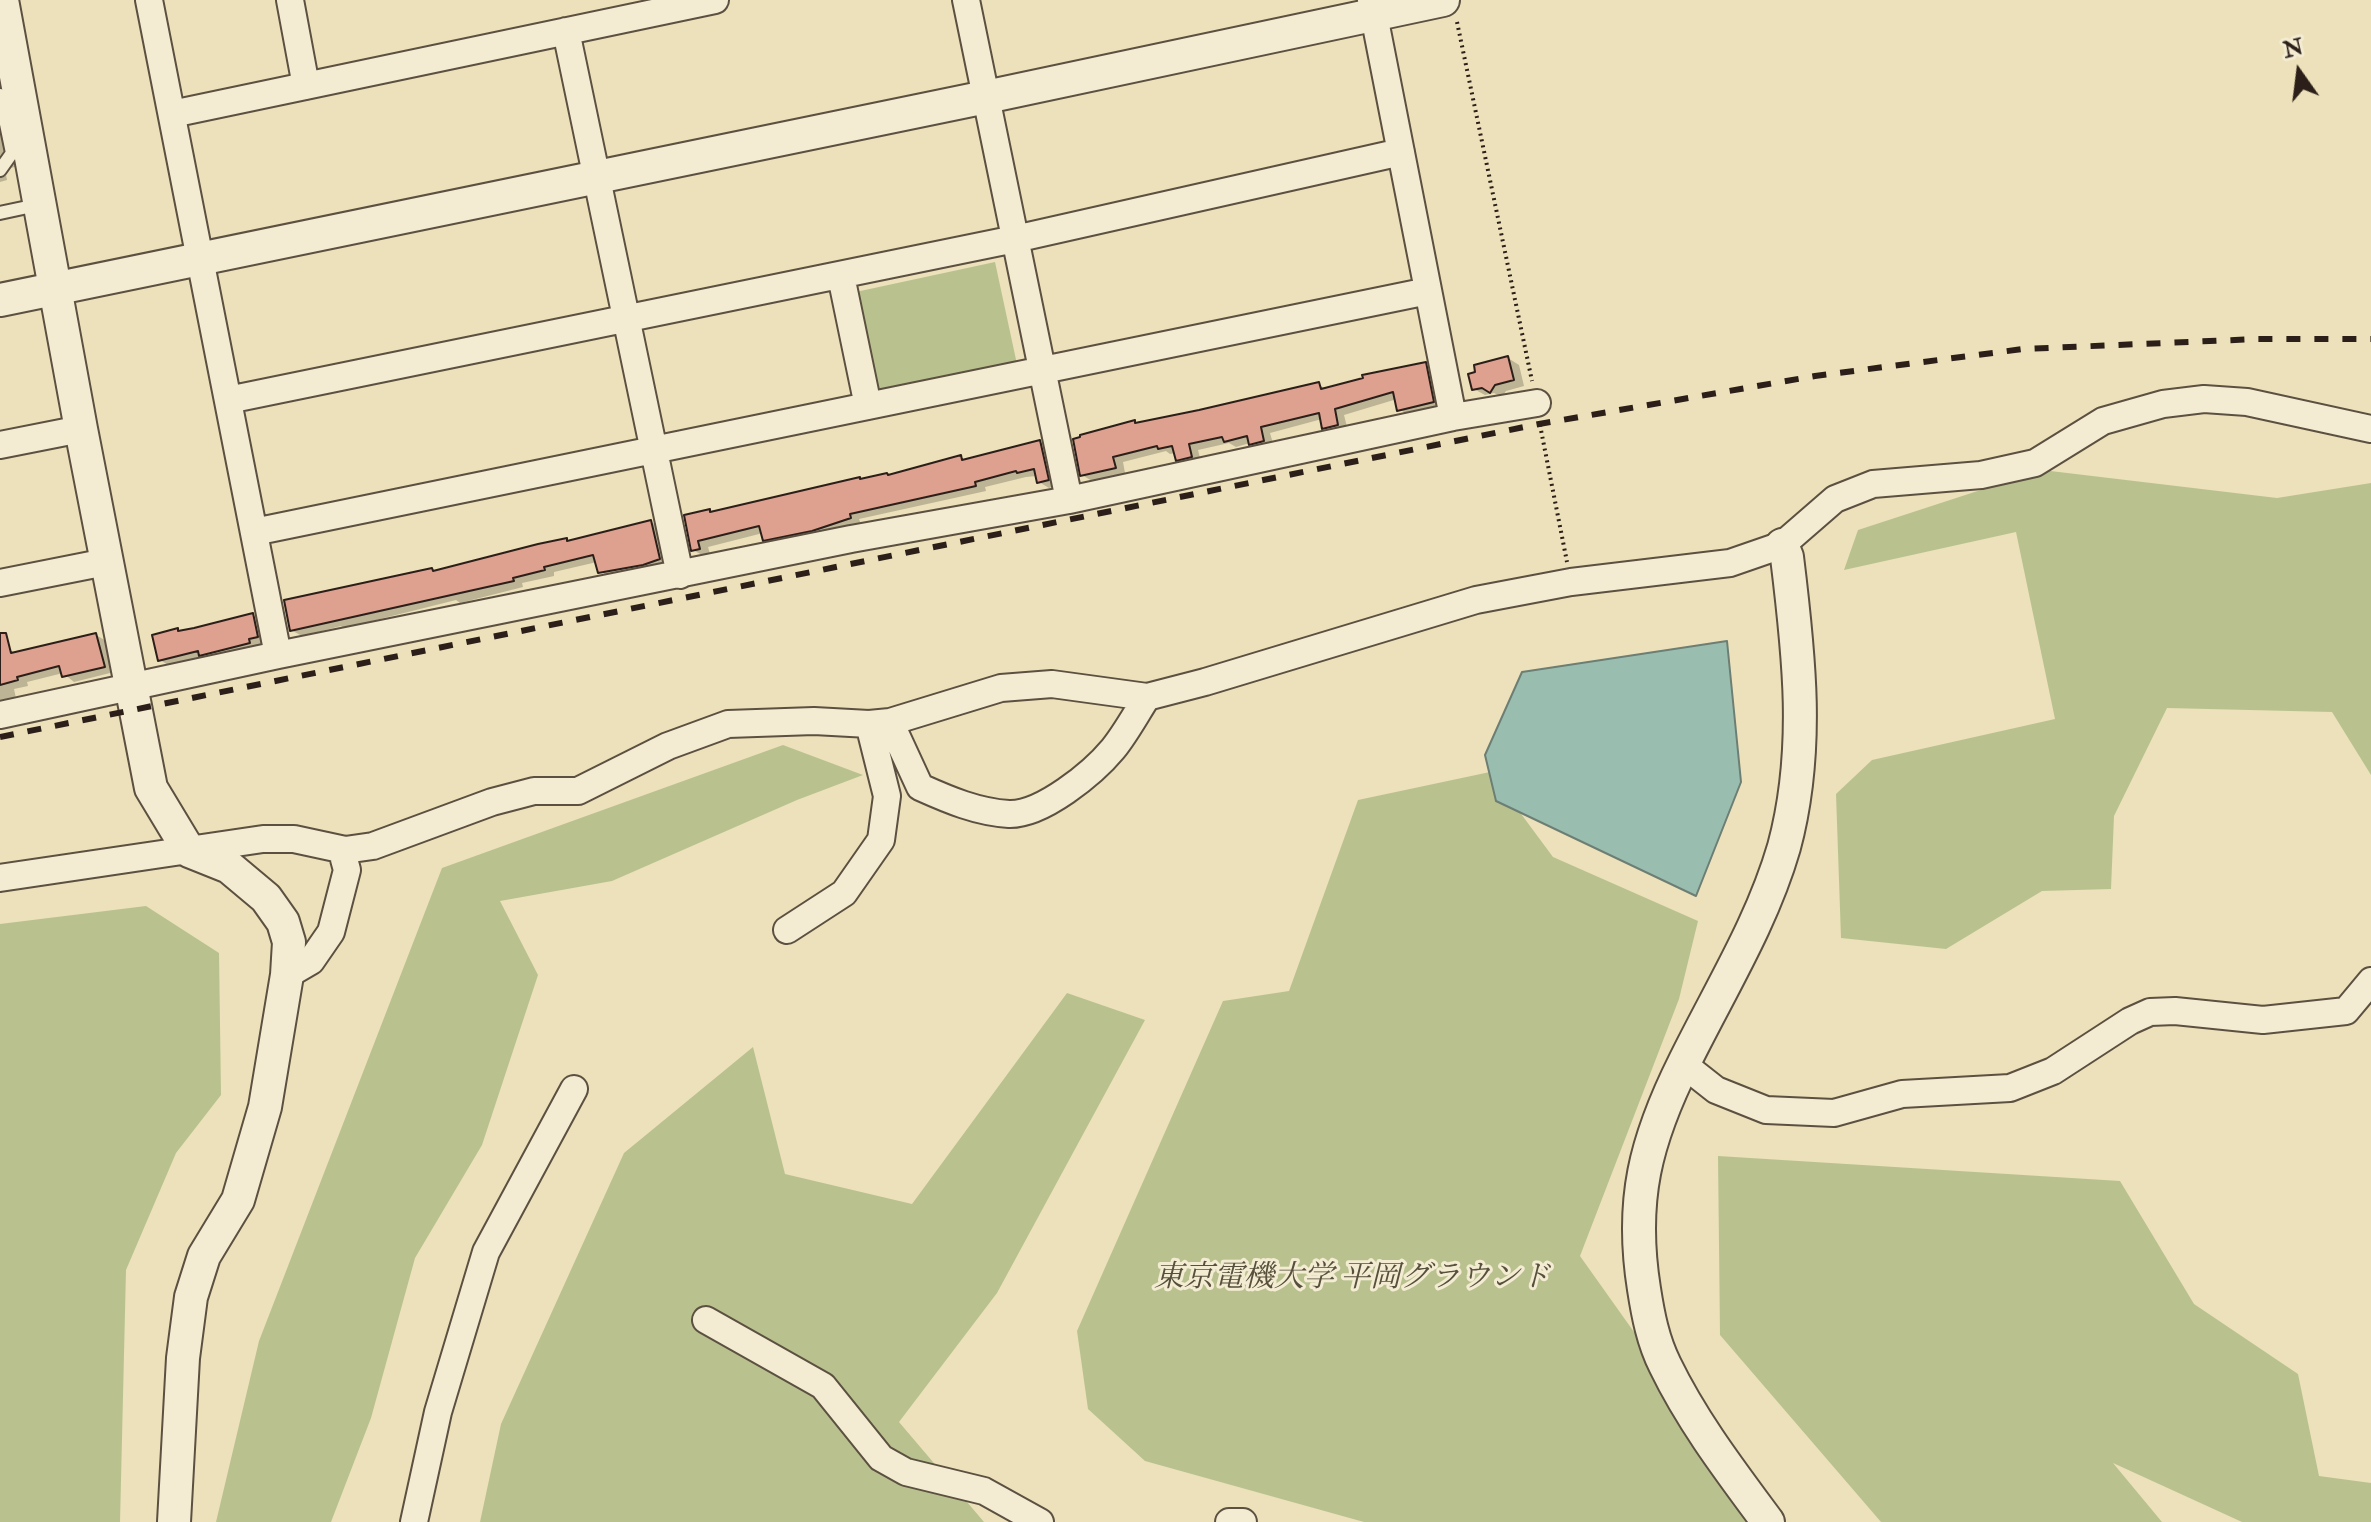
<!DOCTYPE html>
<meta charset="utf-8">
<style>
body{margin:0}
#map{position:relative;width:2371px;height:1522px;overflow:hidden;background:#ece1ba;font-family:"IM FELL Double Pica",serif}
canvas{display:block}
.north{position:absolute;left:2259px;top:32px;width:80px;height:80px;-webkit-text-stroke:6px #f3ecd2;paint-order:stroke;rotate:346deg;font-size:22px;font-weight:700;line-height:32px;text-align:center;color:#2c1f19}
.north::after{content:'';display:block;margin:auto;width:28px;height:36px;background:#2c1f19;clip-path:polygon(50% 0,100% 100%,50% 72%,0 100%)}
</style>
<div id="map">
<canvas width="2371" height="1522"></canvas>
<div class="north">N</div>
</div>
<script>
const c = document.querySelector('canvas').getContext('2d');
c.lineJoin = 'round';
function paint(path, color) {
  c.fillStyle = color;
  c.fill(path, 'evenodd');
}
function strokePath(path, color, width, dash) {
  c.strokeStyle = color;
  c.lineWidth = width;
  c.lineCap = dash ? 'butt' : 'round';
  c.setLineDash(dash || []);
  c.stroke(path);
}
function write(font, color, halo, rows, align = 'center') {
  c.font = font + ' "IM FELL Double Pica","Noto Serif JP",serif';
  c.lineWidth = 6;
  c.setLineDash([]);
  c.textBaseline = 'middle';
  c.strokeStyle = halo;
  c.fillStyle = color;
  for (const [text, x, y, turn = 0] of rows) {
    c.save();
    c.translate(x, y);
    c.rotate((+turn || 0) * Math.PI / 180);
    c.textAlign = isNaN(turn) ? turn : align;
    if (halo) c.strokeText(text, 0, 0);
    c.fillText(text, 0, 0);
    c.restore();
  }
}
paint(new Path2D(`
 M 995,262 L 1018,369 L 871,398 L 851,293 Z
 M 2042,470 L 2277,498 L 2371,483 L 2371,775 L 2332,712 L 2167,708 L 2114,816 L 2111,889 L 2042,891 L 1946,949 L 1841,938 L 1836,794 L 1872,760 L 2055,719 L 2016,532 L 1844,570 L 1858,530 Z
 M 783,745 L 863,775 L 797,800 L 612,881 L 500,901 L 538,975 L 482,1145 L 415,1258 L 371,1418 L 331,1522 L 216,1522 L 259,1341 L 442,868 Z
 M 1490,772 L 1553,857 L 1698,921 L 1679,999 L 1580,1256 L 1769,1522 L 1364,1522 L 1145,1461 L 1088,1409 L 1077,1331 L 1223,1001 L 1289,991 L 1358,800 Z
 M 146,906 L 219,953 L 221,1095 L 176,1153 L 126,1270 L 120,1522 L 0,1522 L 0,924 Z
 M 1067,993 L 1145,1020 L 997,1293 L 899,1422 L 984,1522 L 480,1522 L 501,1424 L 624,1153 L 753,1047 L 785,1174 L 912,1204 Z
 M 1718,1156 L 2120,1181 L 2194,1304 L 2298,1374 L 2319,1476 L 2371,1483 L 2371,1522 L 2242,1522 L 2113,1463 L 2162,1522 L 1881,1522 L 1720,1335 Z`), '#b9c28f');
const water = new Path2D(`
 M 1727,641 L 1741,782 L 1696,896 L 1496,801 L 1485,755 L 1522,672 Z`);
paint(water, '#99beb0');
strokePath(water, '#6d7e74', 2);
paint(new Path2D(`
 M 0,101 L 20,166 L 5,169 L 7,180 L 0,182 Z
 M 1508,358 L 1519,365 L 1524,386 L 1506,391 L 1502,397 L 1494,393 L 1485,395 L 1474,389 Z
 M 1426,364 L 1436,370 L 1443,407 L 1409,415 L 1399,409 L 1397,399 L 1344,415 L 1348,431 L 1334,434 L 1324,428 L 1322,419 L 1270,433 L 1274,447 L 1261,449 L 1250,443 L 1236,447 L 1229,443 L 1198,450 L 1201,462 L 1188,465 L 1177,459 L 1176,453 L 1170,454 L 1166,451 L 1123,462 L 1125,473 L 1092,481 L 1082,475 L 1134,423 L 1138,424 L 1319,385 L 1328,390 Z
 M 1040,442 L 1050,448 L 1058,485 L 1049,488 L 1039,482 L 1037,476 L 1026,477 L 985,487 L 986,491 L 859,519 L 861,524 L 823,536 L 775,545 L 764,539 L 763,533 L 708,547 L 710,554 L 704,556 L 693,550 L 709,511 L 713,513 L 889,476 L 960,457 L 967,461 Z
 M 651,522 L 662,528 L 670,564 L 611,578 L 600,571 L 597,562 L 554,572 L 554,576 L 522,583 L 523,587 L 460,603 L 456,600 L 344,628 L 341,626 L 302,636 L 291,630 L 432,570 L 437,572 Z
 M 253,615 L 263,621 L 268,642 L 258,645 L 259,648 L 211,660 L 205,657 L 170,666 L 160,660 L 178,630 L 182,633 Z
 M 96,635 L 106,641 L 114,672 L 74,682 L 63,673 L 27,682 L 28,686 L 14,689 L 17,703 L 0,706 L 0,654 L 12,651 L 16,654 Z`), '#0003');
const building = new Path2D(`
 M 1508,356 L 1514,380 L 1495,385 L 1490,393 L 1482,388 L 1472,390 L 1468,374 L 1475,372 L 1474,365 Z
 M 1426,362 L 1434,402 L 1397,411 L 1393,392 L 1335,409 L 1338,425 L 1322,429 L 1319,413 L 1261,427 L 1264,441 L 1249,445 L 1247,436 L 1224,442 L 1222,437 L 1189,444 L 1192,457 L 1176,461 L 1172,446 L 1158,449 L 1157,446 L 1113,457 L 1116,468 L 1080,476 L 1073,439 L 1080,437 L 1080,435 L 1135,420 L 1135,423 L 1199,410 L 1319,382 L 1321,389 L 1363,378 L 1362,375 Z
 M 1040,440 L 1049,480 L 1037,483 L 1034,469 L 1017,473 L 1016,471 L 975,482 L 976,486 L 850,514 L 851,518 L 812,531 L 763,541 L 759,526 L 698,541 L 700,549 L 691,551 L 684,515 L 710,509 L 710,512 L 860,477 L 860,479 L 887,473 L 888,475 L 961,455 L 962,460 Z
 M 651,520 L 660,559 L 643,565 L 598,573 L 593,555 L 544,567 L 545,570 L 513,578 L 514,581 L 290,631 L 284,600 L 432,568 L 433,571 L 538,544 L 567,538 L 567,541 Z
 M 253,613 L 258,637 L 249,639 L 250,643 L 199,656 L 198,651 L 158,661 L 152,635 L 178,628 L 178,631 L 194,628 Z
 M 0,633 L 6,633 L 11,653 L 96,633 L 105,667 L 62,677 L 59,666 L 17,677 L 18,680 L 0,685 Z`);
paint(building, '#dea18f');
strokePath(building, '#2c1f19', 2);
const service = new Path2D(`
 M 0,95 L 12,153 L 0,170
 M 0,213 L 37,205`);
const minor = new Path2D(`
 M 149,0 L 278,655
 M 290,0 L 306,86
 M 966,0 L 1069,500
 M 1371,0 L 1453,417
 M 566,31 L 680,575
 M 172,114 L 715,0
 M 841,276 L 868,406
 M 228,400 L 1015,239 L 1401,152
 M 0,445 L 81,429
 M 254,532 L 1428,291
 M 0,583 L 106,562
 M 0,715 L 278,655 L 851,539 L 1069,500 L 1453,417 L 1537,403
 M 890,722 L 920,787 C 949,800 977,812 1009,814 C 1042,815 1093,773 1113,749 C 1126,733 1136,714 1147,697
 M 0,878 L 263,839 L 294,839 L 345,850 L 373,846 L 492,802 L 534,791 L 578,791 L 668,746 L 728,724 L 814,721 L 869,724 L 890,722 L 1001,688 L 1052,684 L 1147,697 L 1205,682 L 1476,600 L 1571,582 L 1730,563 L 1782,545 L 1835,499 L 1873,484 L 1981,475 L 2035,463 L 2103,421 L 2163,404 L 2204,399 L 2247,402 L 2371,429
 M 787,930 L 844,893 L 881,840 L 887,796 L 869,724
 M 287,975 L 311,961 L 331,932 L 347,870 L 344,859 L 345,850
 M 1683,1064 L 1716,1090 L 1766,1110 L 1834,1113 L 1902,1094 L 2010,1088 L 2053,1071 L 2130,1021 L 2150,1012 L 2175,1011 L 2263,1020 L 2346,1011 L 2371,981
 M 706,1320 L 823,1386 L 881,1458 L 906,1472 L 984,1491 L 1040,1522
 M 414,1522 L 438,1412 L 486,1252 L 574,1089
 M 1229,1522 L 1243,1522`);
const tertiary = new Path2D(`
 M 2,0 L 81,429 L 151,788 L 189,851 L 229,867 L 266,898 L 283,922 L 289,942 L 287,975 L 265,1107 L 238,1200 L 204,1256 L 191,1297 L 183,1358 L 174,1522
 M 0,300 L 986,97 L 1443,0
 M 1768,1522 C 1731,1472 1692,1421 1665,1365 C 1653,1341 1648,1315 1644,1289 C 1630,1201 1645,1141 1685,1061 C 1720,990 1762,923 1784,847 C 1810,751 1799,654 1787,557 L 1782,545`);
strokePath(service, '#5c5041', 16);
strokePath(minor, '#5c5041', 30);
strokePath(tertiary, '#5c5041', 36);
strokePath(new Path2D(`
 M 1457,22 L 1532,381
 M 1540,425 L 1567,562`), '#2c1f19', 4, [2, 4]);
strokePath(service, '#f3ecd2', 12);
strokePath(minor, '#f3ecd2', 26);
strokePath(tertiary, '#f3ecd2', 32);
strokePath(new Path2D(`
 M 0,737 L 1539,424 L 1815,376 L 2023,349 L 2258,339 L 2371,339`), '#2c1f19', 6, [14, 14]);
write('italic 30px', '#56503c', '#f3ecd2', [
 ["東京電機大学 平岡グラウンド",1352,1280]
]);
</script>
